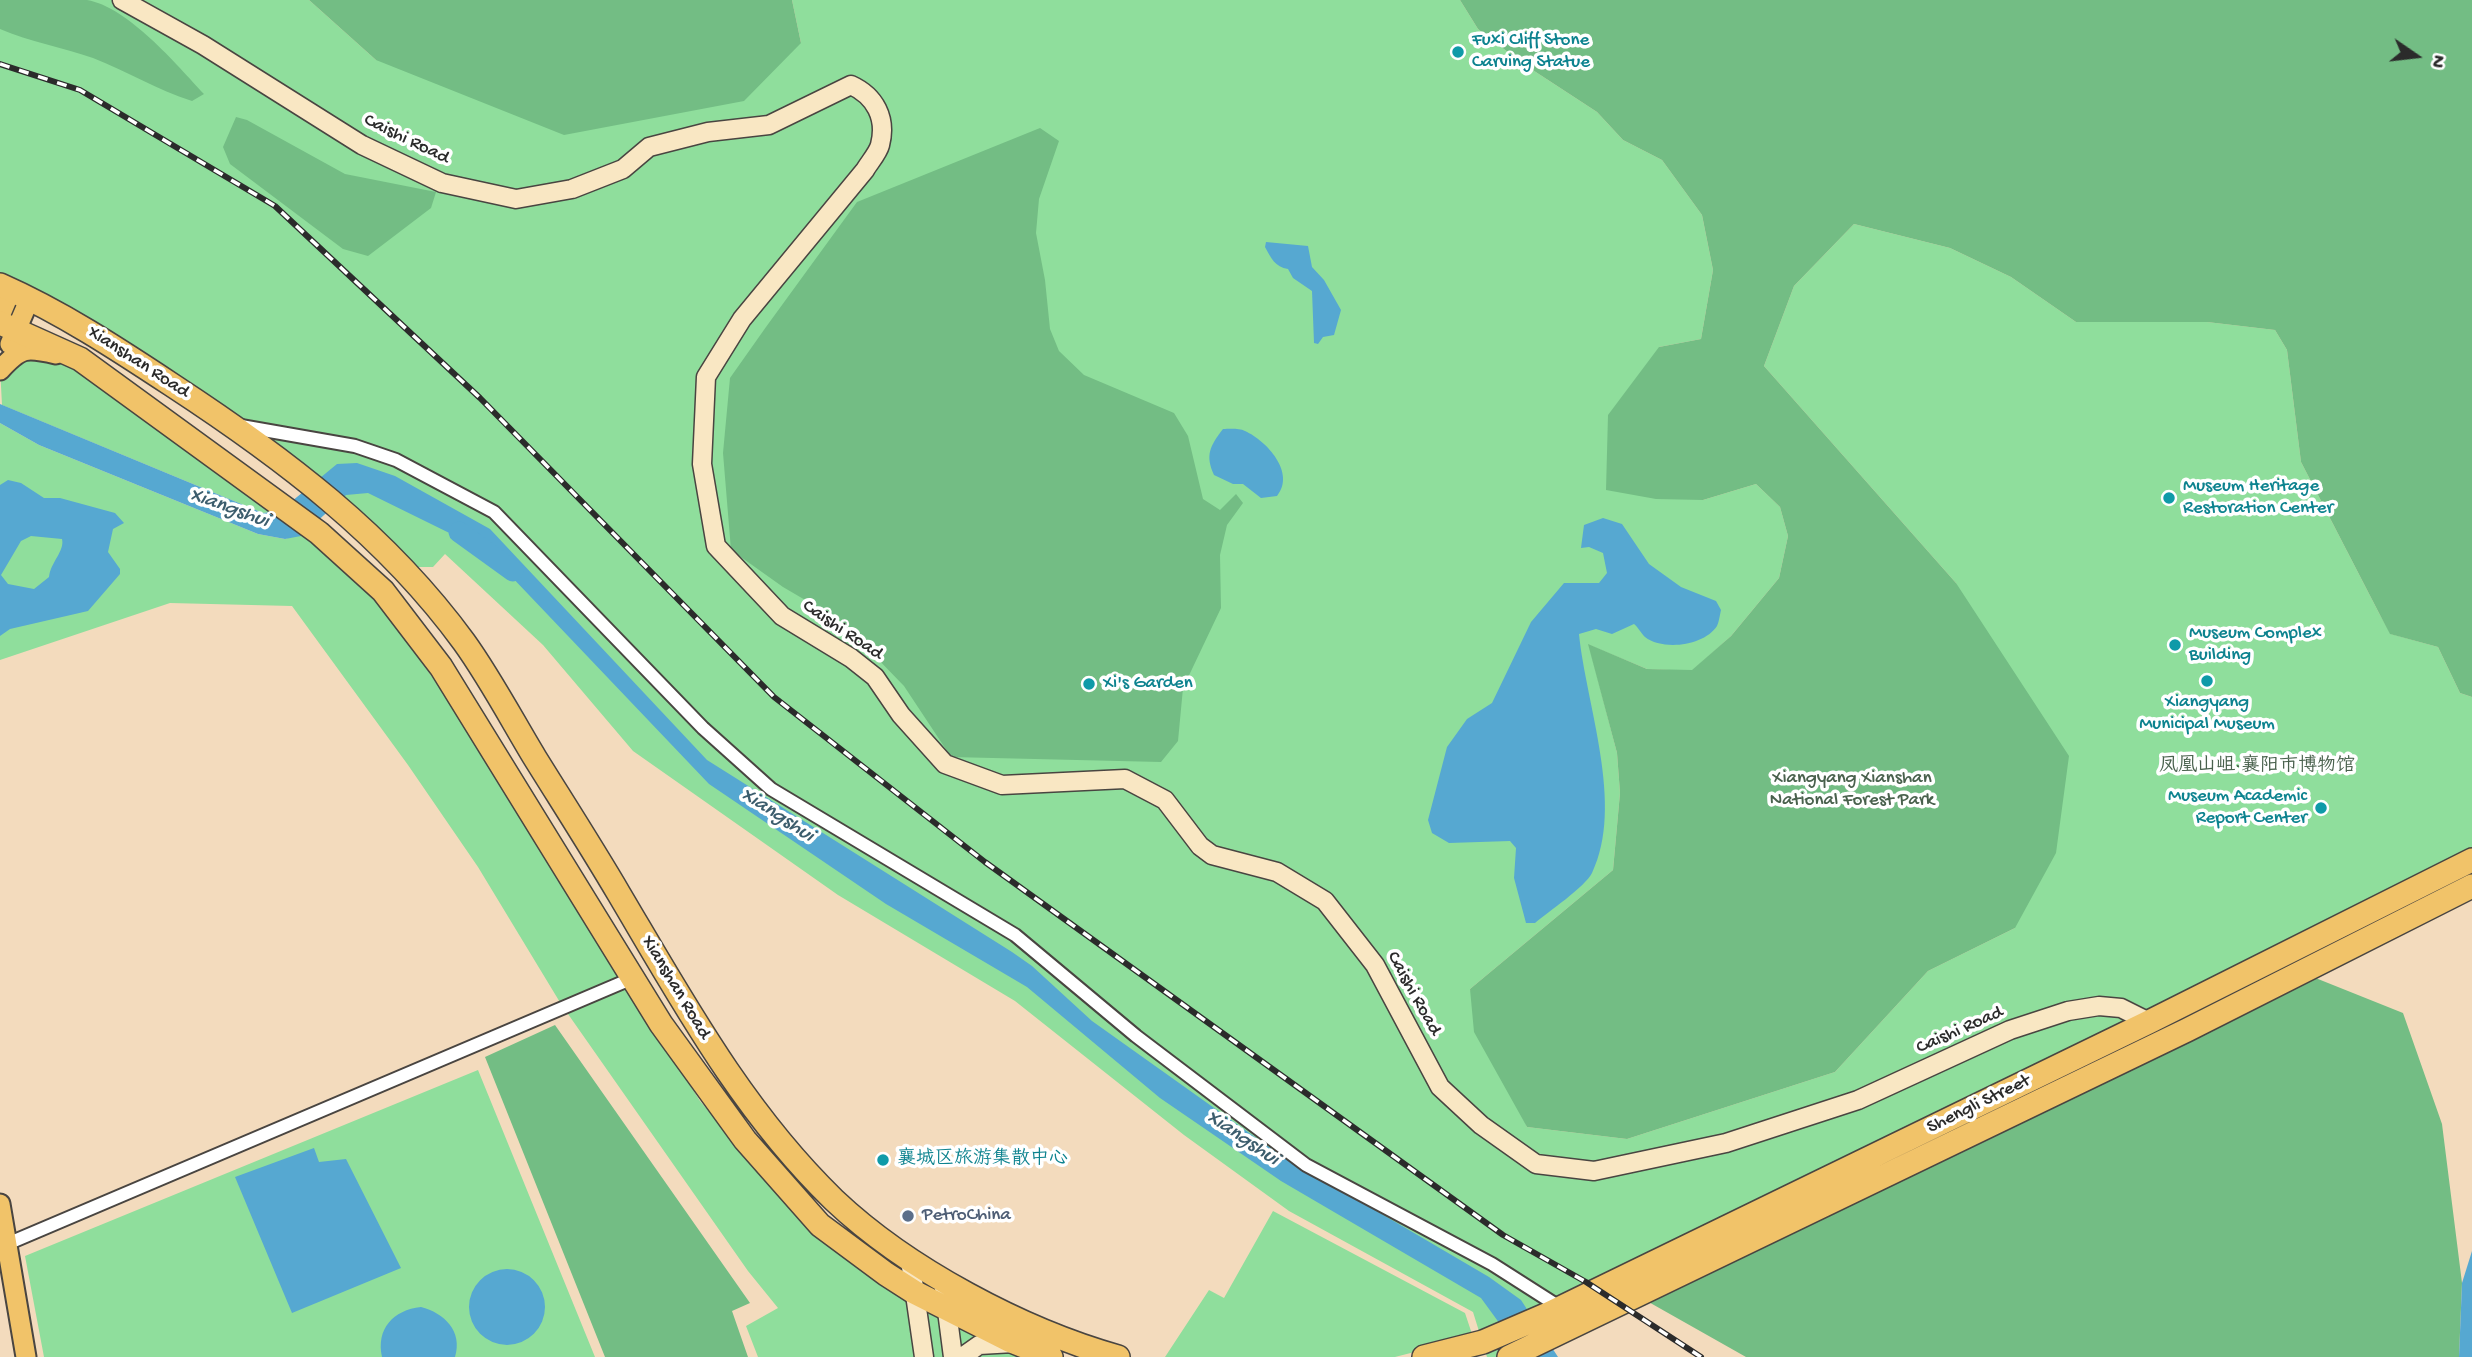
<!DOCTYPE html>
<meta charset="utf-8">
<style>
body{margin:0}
#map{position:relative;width:2472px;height:1357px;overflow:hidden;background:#f3dbbd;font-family:"Gochi Hand",sans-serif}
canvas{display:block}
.north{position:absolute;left:2381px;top:21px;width:70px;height:70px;-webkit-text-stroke:5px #fff;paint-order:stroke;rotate:104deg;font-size:19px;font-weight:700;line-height:28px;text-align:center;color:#2b2b2b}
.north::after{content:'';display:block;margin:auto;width:24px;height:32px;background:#2b2b2b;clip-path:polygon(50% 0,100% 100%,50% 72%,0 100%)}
</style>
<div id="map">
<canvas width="2472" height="1357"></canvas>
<div class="north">N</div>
</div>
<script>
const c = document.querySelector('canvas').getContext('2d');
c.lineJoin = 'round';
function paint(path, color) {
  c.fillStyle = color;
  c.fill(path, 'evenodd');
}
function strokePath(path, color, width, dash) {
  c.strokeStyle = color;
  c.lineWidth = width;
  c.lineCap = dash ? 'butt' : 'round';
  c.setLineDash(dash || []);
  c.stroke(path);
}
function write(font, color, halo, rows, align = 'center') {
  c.font = font + ' "Gochi Hand","LXGW WenKai TC",sans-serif';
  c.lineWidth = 7;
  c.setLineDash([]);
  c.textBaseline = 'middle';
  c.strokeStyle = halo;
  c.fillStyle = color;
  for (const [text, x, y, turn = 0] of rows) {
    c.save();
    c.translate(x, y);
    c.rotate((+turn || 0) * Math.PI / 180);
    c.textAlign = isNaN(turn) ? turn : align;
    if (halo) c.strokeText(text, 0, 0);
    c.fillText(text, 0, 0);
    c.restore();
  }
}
paint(new Path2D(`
 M 0,0 L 309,0 L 376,60 L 801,43 L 792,0 L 1460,0 L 1478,29 L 1522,63 L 1597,112 L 1623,140 L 1662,160 L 1702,215 L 1713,270 L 1701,339 L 1659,347 L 1703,500 L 1756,484 L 1780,507 L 1788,536 L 1779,578 L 1731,636 L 1692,671 L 1647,669 L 1589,645 L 1617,753 L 1620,793 L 1613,870 L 1470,989 L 1527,1127 L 1627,1139 L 1835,1072 L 1928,971 L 2015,928 L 1956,583 L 1764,366 L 1794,286 L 1854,224 L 1950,248 L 2011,277 L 2076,322 L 2207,322 L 2275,330 L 2287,350 L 2301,462 L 2380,615 L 2391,634 L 2438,647 L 2460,693 L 2472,697 L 2472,874 L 1991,1100 L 2012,1145 L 1967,1166 L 1946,1121 L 1532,1357 L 1487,1357 L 1473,1312 L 1289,1211 L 1184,1135 L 1015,1001 L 838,895 L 633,751 L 543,645 L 445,554 L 433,567 L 401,567 L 336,505 L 0,285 Z
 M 16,330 L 80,359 L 280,511 L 263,513 L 2,405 L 0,367 Z
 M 0,423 L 39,445 L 258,534 L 285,539 L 305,532 L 375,596 L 454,708 L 700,1101 L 815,1235 L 974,1335 L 1026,1357 L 758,1357 L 746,1326 L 778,1308 L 748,1271 L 561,1004 L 478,867 L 408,765 L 292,606 L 170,603 L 0,660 Z
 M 478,1070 L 595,1357 L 44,1357 L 25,1256 Z
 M 1273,1211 L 1465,1313 L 1473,1337 L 1395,1357 L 1165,1357 L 1209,1290 L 1224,1298 Z`), '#8fde9c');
paint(new Path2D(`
 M 0,0 C 28,0 60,0 87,0 C 128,7 177,65 204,94 L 192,101 C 157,90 127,71 93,58 C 62,47 30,42 0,29 Z
 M 309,0 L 792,0 L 801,43 L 744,101 L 564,135 L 376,60 Z
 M 1460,0 L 2472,0 L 2472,697 L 2460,693 L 2438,647 L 2390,634 L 2380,615 L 2301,462 L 2287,350 L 2275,330 L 2207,322 L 2076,322 L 2011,277 L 1950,248 L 1854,224 L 1794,286 L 1764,366 L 1956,583 L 2069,756 L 2056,853 L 2015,928 L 1928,971 L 1835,1072 L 1627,1139 L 1527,1127 L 1474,1032 L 1470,989 L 1613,870 L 1620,793 L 1617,753 L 1588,644 L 1647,669 L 1692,670 L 1731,636 L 1779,578 L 1788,536 L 1780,507 L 1756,484 L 1703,500 L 1656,499 L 1606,490 L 1608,415 L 1659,347 L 1701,339 L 1713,270 L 1702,215 L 1662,160 L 1623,140 L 1597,112 L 1522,63 L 1478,29 Z
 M 236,117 L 247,120 L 345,174 L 436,192 L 431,208 L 368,256 L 343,249 L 230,164 L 223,147 Z
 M 1040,128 L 1059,141 L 1039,199 L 1036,233 L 1045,280 L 1050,329 L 1059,351 L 1084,375 L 1174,413 L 1188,436 L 1203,499 L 1220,510 L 1236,494 L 1243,503 L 1227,525 L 1220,555 L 1221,608 L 1183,688 L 1178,741 L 1161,762 L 951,757 L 904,686 L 841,621 L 783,587 L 731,550 L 723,453 L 730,378 L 766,327 L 857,202 Z
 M 2283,965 L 2403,1013 L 2442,1124 L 2462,1283 L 2459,1357 L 1746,1357 L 1638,1296 L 2259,994 Z
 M 555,1025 L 750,1303 L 732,1311 L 748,1357 L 605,1357 L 485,1057 Z`), '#73bd84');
paint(new Path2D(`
 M 1266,242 L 1308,246 L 1312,267 L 1324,280 L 1341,310 L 1334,335 L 1323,337 L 1318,344 L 1314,343 L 1312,291 L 1293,278 L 1288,269 C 1275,267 1271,258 1265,247 Z
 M 0,404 L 263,513 L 280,511 L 337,464 L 357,463 L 395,476 L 490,529 L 707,760 L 1012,952 L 1032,966 L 1092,1021 L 1276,1152 L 1489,1277 L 1521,1300 L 1558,1357 L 1524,1357 L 1481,1298 L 1281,1181 L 1160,1098 L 1027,987 L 886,904 L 709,784 L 488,552 L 368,493 L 346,495 L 301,536 L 285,539 L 258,534 L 39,445 L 0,423 Z
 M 1223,429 C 1229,429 1239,428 1245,431 C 1267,441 1296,473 1277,496 L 1261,498 L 1243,484 L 1233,484 L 1214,475 C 1205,455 1210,446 1223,429 Z
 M 8,480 L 21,483 L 44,498 L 60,498 L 115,513 L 124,523 L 113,529 L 108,552 L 120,569 L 120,574 L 88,611 L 10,629 L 0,636 L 0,485 ZM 31,536 L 62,539 C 65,551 50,563 49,577 L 34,589 L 8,584 L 1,575 L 21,541 Z
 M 1603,518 L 1622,524 L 1649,564 L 1681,587 L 1716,601 L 1721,610 C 1720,614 1719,622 1717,626 C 1704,646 1663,651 1645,637 C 1641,633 1638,627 1634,624 L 1612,634 L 1596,629 L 1579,634 C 1586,705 1625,805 1592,873 C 1585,887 1548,912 1535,923 L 1526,923 L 1514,878 L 1516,848 L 1510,841 L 1449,843 L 1432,833 L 1428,820 L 1447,747 L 1467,719 L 1492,703 L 1531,622 L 1564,583 L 1599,583 L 1607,573 L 1603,553 L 1589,547 L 1581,548 L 1584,525 Z
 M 314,1148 L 319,1162 L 346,1159 L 401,1268 L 292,1313 L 235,1177 Z
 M 2472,1251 L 2472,1357 L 2459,1357 L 2462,1283 Z
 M469 1307a38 38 0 1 1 76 0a38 38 0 1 1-76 0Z
 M 421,1307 C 444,1313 463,1331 455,1357 L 382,1357 C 376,1329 393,1310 421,1307 Z`), '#56a8d1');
strokePath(new Path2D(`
 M 459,532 L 513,571`), '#56a8d1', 21);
const street = new Path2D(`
 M 241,426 L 355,446 L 396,460 L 494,512 L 703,728 L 771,789 L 1015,935 L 1136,1036 L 1306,1165 L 1492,1264 L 1561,1308
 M 7,1244 L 633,978`);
const secondary = new Path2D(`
 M 122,0 L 203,45 L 362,145 L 442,183 L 516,199 L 572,189 L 623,169 L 649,147 L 708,132 L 769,125 L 851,85 C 875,96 887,118 880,145 C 878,153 869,163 865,170 L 742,319 L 706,377 L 702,464 L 716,546 L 782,616 L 851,658 L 875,677 L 901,715 L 945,764 L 1002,785 L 1125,779 L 1165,800 L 1200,846 L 1212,855 L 1277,872 L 1325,901 L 1375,965 L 1440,1087 L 1481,1125 L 1536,1164 L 1594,1171 L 1726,1143 L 1858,1100 L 2010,1030 L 2068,1011 L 2099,1006 L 2121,1008 L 2149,1022
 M 910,1260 L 924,1357
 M 943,1280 L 953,1357
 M 962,1357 L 979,1345 L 1014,1343`);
const primary = new Path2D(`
 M 0,316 L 11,290
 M 10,344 L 30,298
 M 0,370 C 21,347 26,347 56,354
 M 0,1204 L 26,1357`);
const highway = new Path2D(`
 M 0,285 C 61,312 116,348 172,385 C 282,457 386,535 464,642 C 490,678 512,720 535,758 C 563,803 592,848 619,894 C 683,1002 743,1112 834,1200 C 907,1269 1022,1330 1118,1357
 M 0,323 L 80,359 L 319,533 L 383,591 L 441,667 L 661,1024 L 745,1140 L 820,1225 L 886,1274 L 914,1292 L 1009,1340 L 1051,1357
 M 1424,1357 L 1483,1342 L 1548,1314 L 2149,1022 L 2472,860
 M 1509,1357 L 2187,1030 L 2472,886`);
strokePath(street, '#494541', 16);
strokePath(secondary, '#494541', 21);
strokePath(primary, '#494541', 23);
strokePath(highway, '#494541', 26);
strokePath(street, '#fff', 12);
strokePath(secondary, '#f9e7c3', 18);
strokePath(primary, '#f1c369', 19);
strokePath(highway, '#f1c369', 23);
const rail = new Path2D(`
 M 0,64 L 80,90 L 275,206 L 480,398 L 774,697 L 985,862 L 1503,1235 L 1586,1282 L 1701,1357`);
strokePath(rail, '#2b2b2b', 6);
strokePath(rail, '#fff', 3.5, [10]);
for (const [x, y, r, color] of [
 [1458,52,7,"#0f9aa8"],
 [2169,498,7,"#0f9aa8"],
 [2175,645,7,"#0f9aa8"],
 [2207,681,7,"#0f9aa8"],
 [1089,684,7,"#0f9aa8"],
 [2321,808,7,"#0f9aa8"],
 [883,1160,7,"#0f9aa8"],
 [908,1216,7,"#5c6f8a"]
]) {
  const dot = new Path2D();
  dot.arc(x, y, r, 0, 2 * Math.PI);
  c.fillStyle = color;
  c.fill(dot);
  strokePath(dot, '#fff', 2.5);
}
write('19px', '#0d838f', '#fff', [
 ["Fuxi Cliff Stone",1472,41],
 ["Carving Statue",1472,63],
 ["Museum Heritage",2183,487],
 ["Restoration Center",2183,509],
 ["Museum Complex",2189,634],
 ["Building",2189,656],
 ["Xi's Garden",1103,684],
 ["Xiangyang",2207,703,"center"],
 ["Municipal Museum",2207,725,"center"],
 ["Museum Academic",2307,797,"right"],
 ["Report Center",2307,819,"right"],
 ["襄城区旅游集散中心",897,1160]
], 'left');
write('19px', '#2b2b2b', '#fff', [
 ["Caishi Road",406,140,26],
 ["Xianshan Road",138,363,33],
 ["Caishi Road",842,631,34],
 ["Xianshan Road",675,988,59],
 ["Caishi Road",1413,994,61],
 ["Caishi Road",1960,1031,-24],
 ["Shengli Street",1979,1105,-26]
]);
write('19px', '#49614d', '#fff', [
 ["凤凰山岨·襄阳市博物馆",2257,767],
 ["Xiangyang Xianshan",1852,779],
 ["National Forest Park",1852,801]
]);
write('19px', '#4e5e75', '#fff', [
 ["PetroChina",922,1216]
], 'left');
write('italic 21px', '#3c5d6d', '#fff', [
 ["Xiangshui",229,509,20],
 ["Xiangshui",777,816,33],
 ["Xiangshui",1242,1139,34]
]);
</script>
